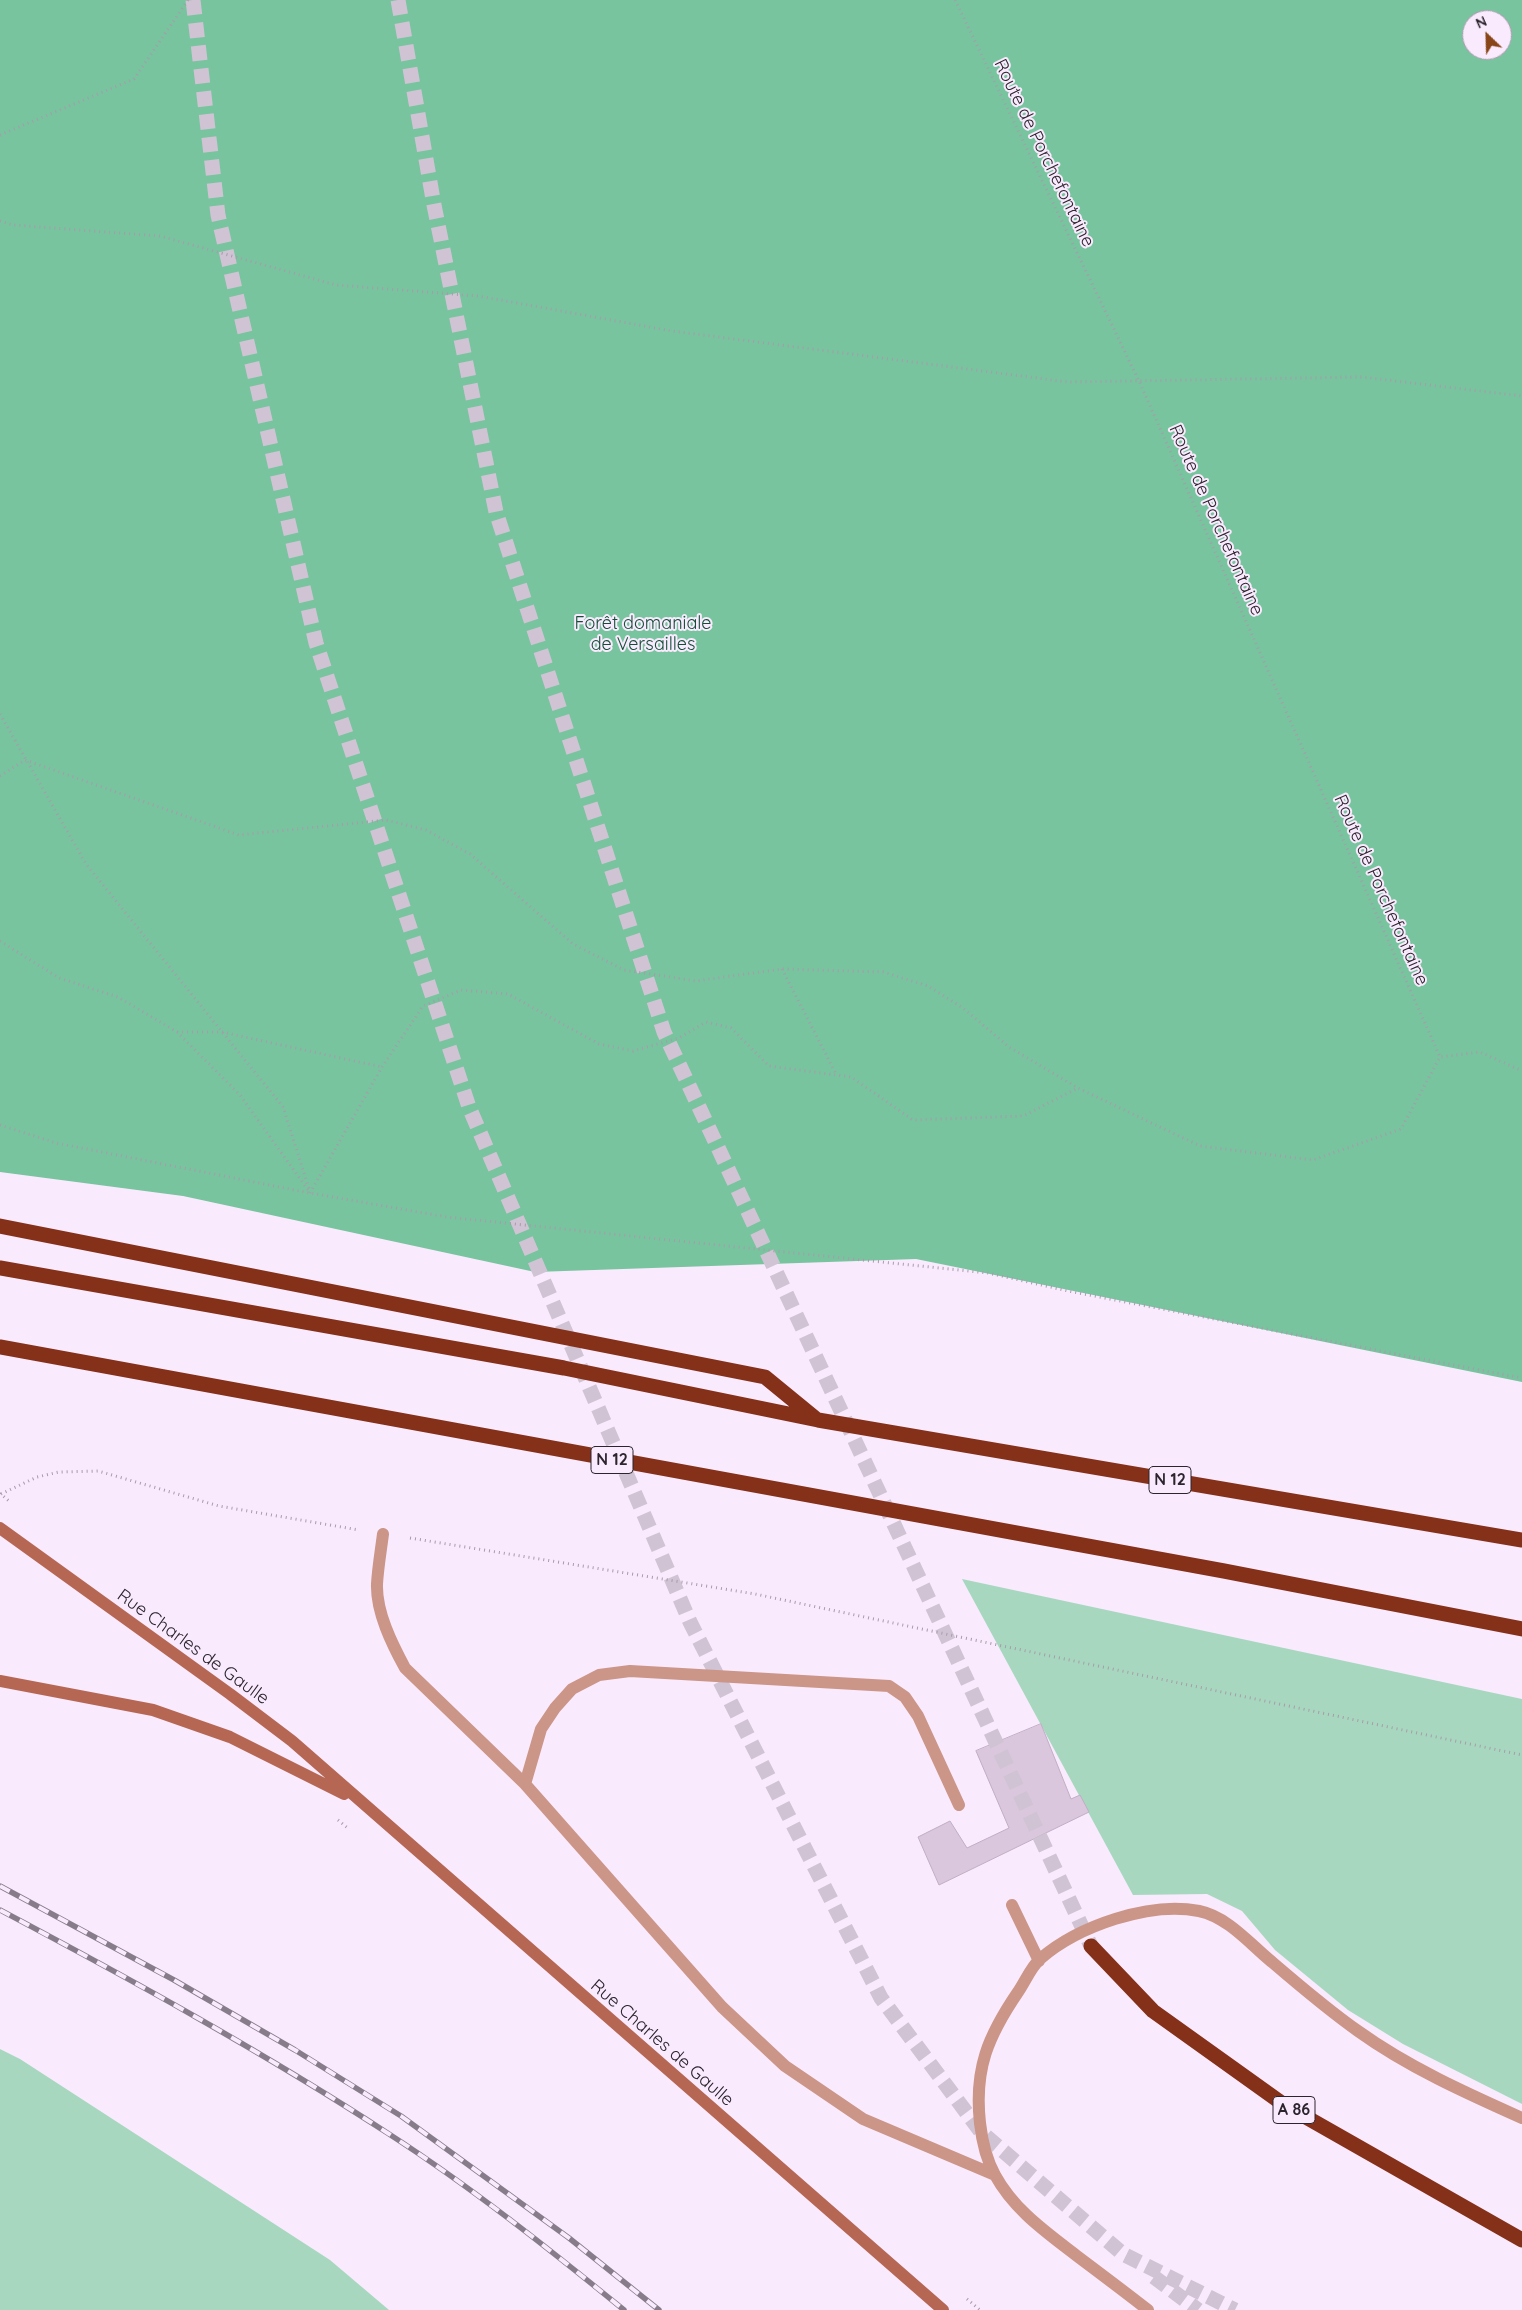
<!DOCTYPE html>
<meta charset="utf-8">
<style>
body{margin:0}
#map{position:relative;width:1522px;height:2310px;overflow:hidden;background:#f9eafd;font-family:Quicksand,sans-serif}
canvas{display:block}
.north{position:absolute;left:1462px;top:10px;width:50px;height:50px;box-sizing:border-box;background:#f9eafd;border:1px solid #a79baa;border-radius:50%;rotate:336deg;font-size:14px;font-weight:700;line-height:20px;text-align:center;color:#2c252d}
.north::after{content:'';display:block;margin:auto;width:18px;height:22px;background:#884517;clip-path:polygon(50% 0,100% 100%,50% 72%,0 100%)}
</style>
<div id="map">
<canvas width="1522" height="2310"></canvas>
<div class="north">N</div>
</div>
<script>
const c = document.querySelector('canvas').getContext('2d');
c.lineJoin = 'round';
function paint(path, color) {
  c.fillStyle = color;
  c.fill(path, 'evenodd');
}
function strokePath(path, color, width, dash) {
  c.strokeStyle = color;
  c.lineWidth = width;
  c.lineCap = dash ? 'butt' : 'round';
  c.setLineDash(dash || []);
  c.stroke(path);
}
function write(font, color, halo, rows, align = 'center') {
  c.font = font + ' Quicksand,sans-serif';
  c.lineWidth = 4;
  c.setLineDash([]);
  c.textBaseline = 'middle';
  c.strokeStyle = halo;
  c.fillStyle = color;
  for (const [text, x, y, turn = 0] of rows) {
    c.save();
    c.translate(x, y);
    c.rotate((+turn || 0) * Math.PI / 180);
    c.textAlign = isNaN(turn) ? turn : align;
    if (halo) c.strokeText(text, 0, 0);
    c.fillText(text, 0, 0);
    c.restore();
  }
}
paint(new Path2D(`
 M 962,1579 L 1522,1699 L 1522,2104 L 1403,2044 L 1348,2010 L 1275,1950 L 1242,1911 L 1207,1894 L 1133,1895 Z
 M 0,2049 L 20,2059 L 330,2260 L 389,2310 L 0,2310 Z`), '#a7d8bf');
paint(new Path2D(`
 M 0,0 L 1522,0 L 1522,1382 L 916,1259 L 535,1272 L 183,1196 L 0,1172 ZM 1472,20 L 1502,20 L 1502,50 L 1472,50 Z`), '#77c49f');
const building = new Path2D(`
 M 1041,1724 L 1071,1799 L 1080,1795 L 1089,1812 L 939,1885 L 918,1837 L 950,1821 L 967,1848 L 1009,1828 L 976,1751 Z`);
paint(building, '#dac7de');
strokePath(building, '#c0aec5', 1);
strokePath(new Path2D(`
 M 193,0 L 218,215 L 316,643 L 469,1107 L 690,1622 L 881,1998 L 981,2132 L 1123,2254 L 1235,2310
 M 398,0 L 434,205 L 496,512 L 664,1032 L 1091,1946
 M 1154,2277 L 1198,2310`), '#d0c3d3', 15, [15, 8]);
strokePath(new Path2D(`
 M 955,0 L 1139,381 L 1440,1057
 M 0,135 L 134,79 L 188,0
 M 0,221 L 13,225 L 160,236 L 336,285 L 478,296 L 672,331 L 1068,382 L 1362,377 L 1522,396
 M 0,714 L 86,864 L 283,1107 L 310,1192
 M 0,776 L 25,760 L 239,835 L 386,820 L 426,830 L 470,854 L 573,944 L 624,970 L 696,981 L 782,969 L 883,972 L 928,986 L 963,1008 L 1009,1047 L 1078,1088 L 1200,1146 L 1313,1160 L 1401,1129 L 1440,1057 L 1480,1052 L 1522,1071
 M 0,941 L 59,978 L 118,997 L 177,1032 L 240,1095 L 308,1190
 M 782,969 L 836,1074
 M 177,1032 L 222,1032 L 382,1067
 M 0,1125 L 56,1143 L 310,1193 L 447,1217 L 988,1273 L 1068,1291 L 1522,1378
 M 310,1193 L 382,1067 L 423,1006 L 461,990 L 508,994 L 599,1044 L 633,1051 L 679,1038 L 706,1022 L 731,1028 L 769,1066 L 851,1077 L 913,1120 L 1023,1116 L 1078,1088
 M 0,1493 L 10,1502
 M 1,1494 L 37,1477 L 59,1472 L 98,1471 L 219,1506 L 359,1530
 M 410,1538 L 755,1594 L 1522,1755
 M 338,1820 L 349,1829
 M 967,2299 L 980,2310`), '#a89cab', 3, [1, 4]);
strokePath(new Path2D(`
 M 383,1534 C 381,1550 378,1567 377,1584 C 376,1612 392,1644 405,1668 L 525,1784
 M 959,1805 L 918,1716 L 905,1697 L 889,1686 L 630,1671 L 599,1675 L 572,1689 L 555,1708 L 541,1729 L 525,1784 L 722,2007 L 785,2066 L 863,2119 L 995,2175
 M 1012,1905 L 1039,1961
 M 1148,2310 C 1125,2292 1101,2274 1077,2256 C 1046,2232 1014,2210 995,2175 C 986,2159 982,2141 980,2123 C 974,2069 988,2036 1018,1992 C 1025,1982 1031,1967 1040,1959 C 1078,1926 1150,1901 1199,1911 C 1228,1917 1250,1944 1272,1962 C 1300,1986 1328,2010 1358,2031 C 1408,2067 1466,2093 1522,2118`), '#cb9587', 12);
strokePath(new Path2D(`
 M 0,1528 L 230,1694 L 292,1741 L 943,2310
 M 0,1681 L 153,1710 L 230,1737 L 344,1794`), '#b56753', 12);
strokePath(new Path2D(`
 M 0,1226 L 765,1377 L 815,1418
 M 0,1268 L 564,1368 L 818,1420 L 1522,1540
 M 0,1347 L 1224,1571 L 1522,1629
 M 1091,1946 L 1153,2011 L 1283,2104 L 1522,2240`), '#853019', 15);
const rail = new Path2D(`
 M 0,1886 L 174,1980 L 295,2050 L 401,2116 L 569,2238 L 659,2310
 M 0,1910 C 132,1980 263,2052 389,2134 C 471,2187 548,2248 624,2310`);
strokePath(rail, '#877d8a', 5.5);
strokePath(rail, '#f9eafd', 4, [11]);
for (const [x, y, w] of [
 [612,1460,42],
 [1170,1480,42],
 [1294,2110,42]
]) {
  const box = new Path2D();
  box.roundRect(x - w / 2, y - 13.5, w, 27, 4);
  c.fillStyle = '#f9eafd';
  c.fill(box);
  strokePath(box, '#2c252d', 1);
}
write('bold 16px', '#2c252d', null, [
 ["N 12",612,1460],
 ["N 12",1170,1480],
 ["A 86",1294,2110]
]);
write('18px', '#2c252d', '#f9eafd', [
 ["Route de Porchefontaine",1044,153,64],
 ["Route de Porchefontaine",1216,520,66],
 ["Route de Porchefontaine",1381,890,66],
 ["Rue Charles de Gaulle",193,1647,36],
 ["Rue Charles de Gaulle",662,2043,41]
]);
write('18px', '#104e35', '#f9eafd', [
 ["Forêt domaniale",643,624],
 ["de Versailles",643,645]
]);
</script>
